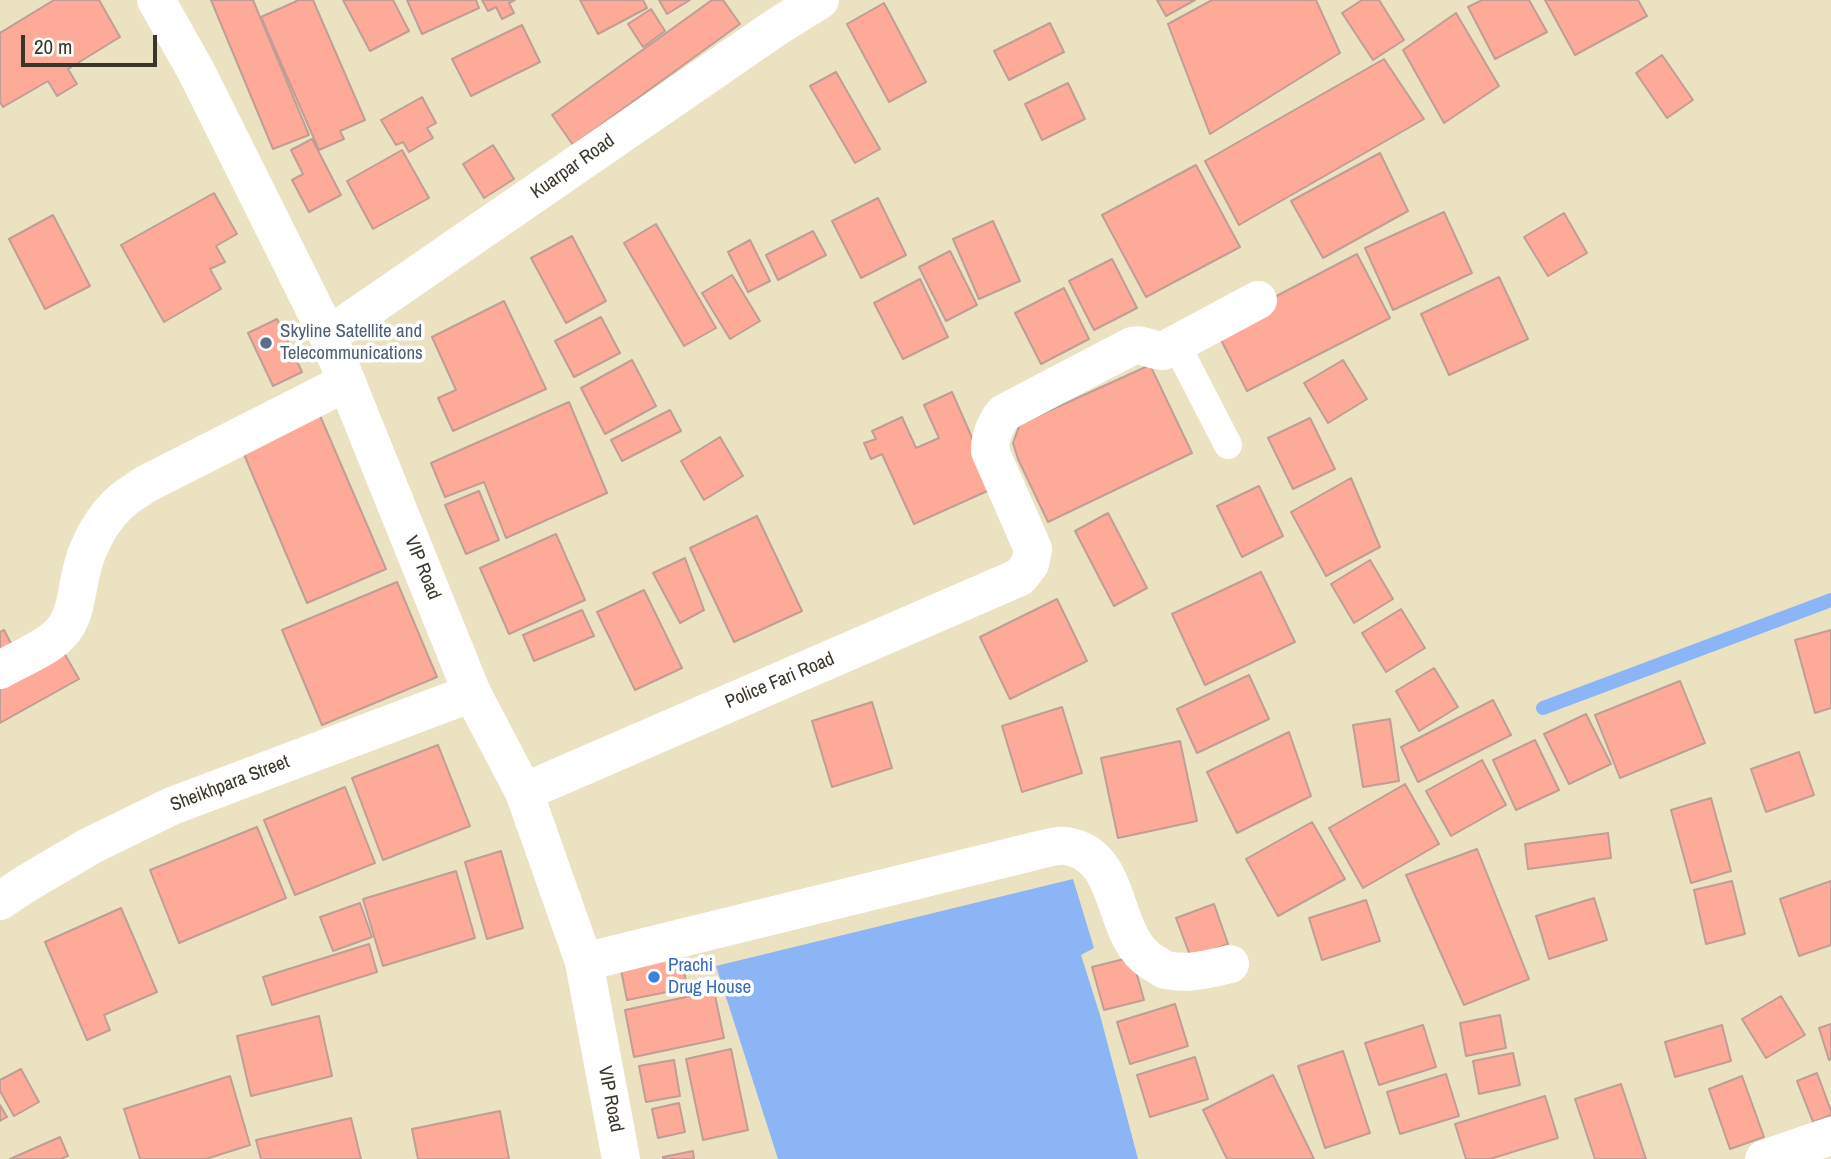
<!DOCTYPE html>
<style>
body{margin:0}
#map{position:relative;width:1831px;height:1159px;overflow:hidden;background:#ebe2c2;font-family:"Archivo Narrow",sans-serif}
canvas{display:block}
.scale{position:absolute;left:21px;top:35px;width:136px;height:32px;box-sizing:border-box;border:4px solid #3a3629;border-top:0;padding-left:9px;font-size:21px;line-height:24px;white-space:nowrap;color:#3a3629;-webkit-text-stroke:5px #fff;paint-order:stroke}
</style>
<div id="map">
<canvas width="1831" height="1159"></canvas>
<div class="scale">20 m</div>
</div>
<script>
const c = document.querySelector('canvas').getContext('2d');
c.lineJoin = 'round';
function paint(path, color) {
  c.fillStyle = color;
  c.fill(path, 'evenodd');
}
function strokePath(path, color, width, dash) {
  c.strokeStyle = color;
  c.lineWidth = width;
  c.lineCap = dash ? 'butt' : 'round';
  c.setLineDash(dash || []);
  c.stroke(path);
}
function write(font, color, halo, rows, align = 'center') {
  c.font = font + ' "Archivo Narrow",sans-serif';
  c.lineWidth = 7;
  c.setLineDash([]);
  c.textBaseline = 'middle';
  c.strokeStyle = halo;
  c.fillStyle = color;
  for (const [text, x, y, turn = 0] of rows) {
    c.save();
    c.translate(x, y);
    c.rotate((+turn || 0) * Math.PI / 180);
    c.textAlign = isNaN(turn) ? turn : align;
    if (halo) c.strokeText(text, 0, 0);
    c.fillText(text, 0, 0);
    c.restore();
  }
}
paint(new Path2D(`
 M 1073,879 L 1094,948 L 1081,955 L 1100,1015 L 1138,1159 L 778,1159 L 716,966 Z`), '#8bb5f4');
strokePath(new Path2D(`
 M 1543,708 L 1831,600`), '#8bb5f4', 14);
const building = new Path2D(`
 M 54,0 L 99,0 L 120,37 L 68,69 L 77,84 L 57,96 L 48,81 L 3,107 L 0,102 L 0,33 Z
 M 211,0 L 253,0 L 309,135 L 273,149 Z
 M 296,0 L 313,0 L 365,120 L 340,131 L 344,139 L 319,150 L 261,17 L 297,1 Z
 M 343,0 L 393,0 L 409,31 L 370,51 Z
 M 407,0 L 476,0 L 479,8 L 422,34 Z
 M 482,0 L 515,0 L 509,3 L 514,13 L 502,19 L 496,7 L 488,11 Z
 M 580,0 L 643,0 L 647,8 L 598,34 Z
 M 659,0 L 690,0 L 667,14 Z
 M 712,0 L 723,0 L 740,24 L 573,145 L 552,115 Z
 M 1157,0 L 1195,0 L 1166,16 Z
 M 1212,0 L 1316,0 L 1340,53 L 1210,134 L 1168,24 Z
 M 1362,0 L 1379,0 L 1404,40 L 1373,60 L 1342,13 Z
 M 1482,0 L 1529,0 L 1547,32 L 1495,59 L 1468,7 Z
 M 1545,0 L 1638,0 L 1647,16 L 1575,55 Z
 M 884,3 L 926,82 L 889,102 L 847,24 Z
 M 651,9 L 665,31 L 643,47 L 628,24 Z
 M 1456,13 L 1499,86 L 1444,123 L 1403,50 Z
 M 1050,23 L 1064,52 L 1009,80 L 994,51 Z
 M 522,25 L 540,62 L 471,96 L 452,59 Z
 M 1662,55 L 1693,100 L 1667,118 L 1636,73 Z
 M 1384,59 L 1424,119 L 1239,225 L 1205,161 Z
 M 836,72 L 880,149 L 855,163 L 810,86 Z
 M 1068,83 L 1085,119 L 1042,140 L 1025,104 Z
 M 422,97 L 436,123 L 427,128 L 433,138 L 409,152 L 403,142 L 396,145 L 381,120 Z
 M 312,139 L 341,195 L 309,212 L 292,180 L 303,174 L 291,150 Z
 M 493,145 L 514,179 L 484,198 L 463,164 Z
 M 402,150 L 429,198 L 373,229 L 347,181 Z
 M 1380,153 L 1408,211 L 1323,258 L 1291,201 Z
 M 1196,165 L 1240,247 L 1146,297 L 1102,215 Z
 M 214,193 L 237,234 L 216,246 L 225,262 L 210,269 L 221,289 L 164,322 L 121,245 Z
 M 878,198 L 906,255 L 861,278 L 832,221 Z
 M 1444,212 L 1472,273 L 1393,310 L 1365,248 Z
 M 1564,213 L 1587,253 L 1548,276 L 1524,237 Z
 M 53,215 L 90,286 L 45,309 L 9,239 Z
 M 993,221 L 1020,281 L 979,299 L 953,239 Z
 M 656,224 L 716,328 L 684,346 L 624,243 Z
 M 813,231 L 826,255 L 778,280 L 766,255 Z
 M 572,236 L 606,301 L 566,323 L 531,258 Z
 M 750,240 L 770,281 L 748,292 L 728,252 Z
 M 950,251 L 977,305 L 946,321 L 919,267 Z
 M 1357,254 L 1390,318 L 1247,391 L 1215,328 Z
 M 1112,259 L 1137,308 L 1094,330 L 1069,281 Z
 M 732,275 L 760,321 L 730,339 L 702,293 Z
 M 1499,277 L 1528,339 L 1449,375 L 1421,314 Z
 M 920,279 L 948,337 L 903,359 L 874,303 Z
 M 1064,288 L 1089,339 L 1041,364 L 1015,313 Z
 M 504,301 L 546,389 L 453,431 L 438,398 L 456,390 L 432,337 Z
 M 601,317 L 620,353 L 574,377 L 555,341 Z
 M 277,319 L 302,372 L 273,386 L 248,333 Z
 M 632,360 L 656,406 L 605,434 L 581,388 Z
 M 1343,360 L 1367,399 L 1328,423 L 1304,383 Z
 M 1150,365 L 1192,453 L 1048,522 L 1018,459 L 1013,443 L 1020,424 Z
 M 952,392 L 994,488 L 914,524 L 882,454 L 871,459 L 864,443 L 876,439 L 872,431 L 902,417 L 916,448 L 939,438 L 924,405 Z
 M 569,402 L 607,493 L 506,538 L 484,482 L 445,497 L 431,463 Z
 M 670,410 L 681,431 L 622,461 L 611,440 Z
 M 318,411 L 386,569 L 307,603 L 240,445 Z
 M 1310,418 L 1335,469 L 1293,489 L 1268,438 Z
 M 720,437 L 743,476 L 704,500 L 681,461 Z
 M 1351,478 L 1380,547 L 1326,576 L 1291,512 Z
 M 1259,486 L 1283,536 L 1242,557 L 1217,506 Z
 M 479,491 L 499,540 L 466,554 L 445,505 Z
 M 1108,513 L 1147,588 L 1114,606 L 1075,531 Z
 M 757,516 L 802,611 L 734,642 L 690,548 Z
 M 556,534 L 585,600 L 509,634 L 480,568 Z
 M 685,558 L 704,610 L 680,623 L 653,573 Z
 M 1370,560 L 1393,599 L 1354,623 L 1331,584 Z
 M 1261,572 L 1295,642 L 1205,685 L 1172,614 Z
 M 397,582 L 437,677 L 322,725 L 282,630 Z
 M 644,590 L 682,668 L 635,690 L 597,612 Z
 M 1057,599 L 1087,661 L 1010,699 L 980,637 Z
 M 1401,609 L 1425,648 L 1386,672 L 1362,633 Z
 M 582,610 L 594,636 L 534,661 L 523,635 Z
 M 4,630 L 16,653 L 0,662 L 0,632 Z
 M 1831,630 L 1831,708 L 1815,713 L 1795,640 Z
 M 60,646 L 79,679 L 0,723 L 0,679 Z
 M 1434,668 L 1458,707 L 1419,731 L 1396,691 Z
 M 1249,675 L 1269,719 L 1197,753 L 1177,709 Z
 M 1680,681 L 1705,743 L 1620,778 L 1595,715 Z
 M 1493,700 L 1511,735 L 1418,782 L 1401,747 Z
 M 872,702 L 892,768 L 832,787 L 812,721 Z
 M 1062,707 L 1082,773 L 1022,792 L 1002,726 Z
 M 1586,714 L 1611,764 L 1569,784 L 1544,734 Z
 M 1390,719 L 1399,781 L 1363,787 L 1353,725 Z
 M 1289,732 L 1311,796 L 1237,833 L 1207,772 Z
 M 1535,740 L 1559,790 L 1516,810 L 1493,760 Z
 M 1180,741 L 1197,821 L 1118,838 L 1101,758 Z
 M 438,745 L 470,826 L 383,860 L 352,778 Z
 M 1799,752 L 1814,795 L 1766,812 L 1751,769 Z
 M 1482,760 L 1506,805 L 1451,836 L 1426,791 Z
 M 1405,784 L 1439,844 L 1363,888 L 1329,828 Z
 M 345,787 L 375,863 L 295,895 L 264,820 Z
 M 1711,798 L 1731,871 L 1691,883 L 1671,810 Z
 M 1312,822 L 1345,879 L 1278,916 L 1246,859 Z
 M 257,827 L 286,898 L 179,943 L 150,870 Z
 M 1608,833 L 1611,858 L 1528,869 L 1525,844 Z
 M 1477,849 L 1529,979 L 1464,1005 L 1406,875 Z
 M 501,851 L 523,928 L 487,939 L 465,862 Z
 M 456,871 L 475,938 L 383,966 L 363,899 Z
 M 1732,881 L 1745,934 L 1706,944 L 1694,890 Z
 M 1831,881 L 1831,945 L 1799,956 L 1780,899 Z
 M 1594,898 L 1607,940 L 1549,959 L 1536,916 Z
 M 1366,900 L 1380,941 L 1322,960 L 1309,918 Z
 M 360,903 L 372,937 L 333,951 L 320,917 Z
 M 1214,904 L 1228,944 L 1191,958 L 1176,918 Z
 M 121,908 L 157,992 L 104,1015 L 110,1030 L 87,1040 L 45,942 Z
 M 369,944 L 377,972 L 272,1005 L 263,977 Z
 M 681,953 L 687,988 L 627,1000 L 620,965 Z
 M 1132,957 L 1144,1000 L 1104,1010 L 1092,967 Z
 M 714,991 L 724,1038 L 634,1057 L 625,1010 Z
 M 1781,996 L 1805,1035 L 1766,1058 L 1742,1019 Z
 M 1175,1004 L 1188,1046 L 1130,1064 L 1117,1022 Z
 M 1500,1015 L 1506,1048 L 1466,1056 L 1460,1023 Z
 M 319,1016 L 332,1076 L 251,1096 L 237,1036 Z
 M 1831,1024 L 1831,1059 L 1829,1060 L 1819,1028 Z
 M 1423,1025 L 1436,1067 L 1379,1085 L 1365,1043 Z
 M 1722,1025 L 1731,1061 L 1675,1077 L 1665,1042 Z
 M 731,1049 L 748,1130 L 703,1140 L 686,1059 Z
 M 1343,1051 L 1370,1133 L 1325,1148 L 1298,1066 Z
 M 1513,1053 L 1520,1085 L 1479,1094 L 1473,1061 Z
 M 1195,1057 L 1208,1099 L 1150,1117 L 1137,1075 Z
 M 674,1060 L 680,1096 L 646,1102 L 639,1066 Z
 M 21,1069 L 39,1102 L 14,1116 L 0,1091 L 0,1080 Z
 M 1817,1073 L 1831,1111 L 1831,1115 L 1813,1122 L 1797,1081 Z
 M 1446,1074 L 1459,1116 L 1400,1134 L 1387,1092 Z
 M 1273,1075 L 1314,1159 L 1227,1159 L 1203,1110 Z
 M 230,1076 L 250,1145 L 206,1159 L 140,1159 L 124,1109 Z
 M 1742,1076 L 1764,1137 L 1730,1149 L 1709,1089 Z
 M 1621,1084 L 1646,1159 L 1595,1159 L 1575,1099 Z
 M 1545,1096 L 1558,1138 L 1490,1159 L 1466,1159 L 1455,1124 Z
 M 679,1103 L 685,1132 L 658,1138 L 652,1109 Z
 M 0,1105 L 7,1117 L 0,1121 Z
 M 500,1111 L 509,1159 L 418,1159 L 412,1129 Z
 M 351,1118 L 361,1159 L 261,1159 L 256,1140 Z
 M 60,1137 L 68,1156 L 60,1159 L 10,1159 Z
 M 693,1151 L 694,1159 L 663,1159 L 663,1157 Z`);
paint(building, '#fdaa99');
strokePath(building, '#c19d96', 2);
strokePath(new Path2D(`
 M 1176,344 L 1228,445`), '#fff', 28);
strokePath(new Path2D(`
 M 328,336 L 778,26 L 820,0
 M 0,670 C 19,659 44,650 60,634 C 76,617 76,594 81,573 C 87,546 102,517 124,499 C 130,494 139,489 146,484 L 347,382
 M 524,792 L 1020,577 L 1030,564 L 1033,549 L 990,451 C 990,437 995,424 1004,413 L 1132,346 C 1144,343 1151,351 1163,351 L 1258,300
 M 0,901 L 27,883 L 90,846 L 172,806 L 472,693
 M 584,962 L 1039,850 C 1047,848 1058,845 1066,846 C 1125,855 1109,935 1152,962 C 1156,964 1161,968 1166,970 C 1188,975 1209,969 1230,964
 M 1764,1159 L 1831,1136`), '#fff', 38);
strokePath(new Path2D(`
 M 156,0 L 196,71 L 328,336 L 472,693 L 524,792 L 584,962 L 621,1159`), '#fff', 38);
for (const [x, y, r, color] of [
 [266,343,7,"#5c6f8a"],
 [654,977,7,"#3f7fe0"]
]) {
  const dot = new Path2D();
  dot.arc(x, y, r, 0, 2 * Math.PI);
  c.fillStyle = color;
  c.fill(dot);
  strokePath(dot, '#fff', 2.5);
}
write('19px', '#3a3629', '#fff', [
 ["Kuarpar Road",573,167,-35],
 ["VIP Road",422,568,68],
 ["Police Fari Road",780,681,-23],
 ["Sheikhpara Street",230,784,-21],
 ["VIP Road",610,1099,79]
]);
write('19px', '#4e5e75', '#fff', [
 ["Skyline Satellite and",280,332],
 ["Telecommunications",280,354]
], 'left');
write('19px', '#366cbe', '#fff', [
 ["Prachi",668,966],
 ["Drug House",668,988]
], 'left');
</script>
